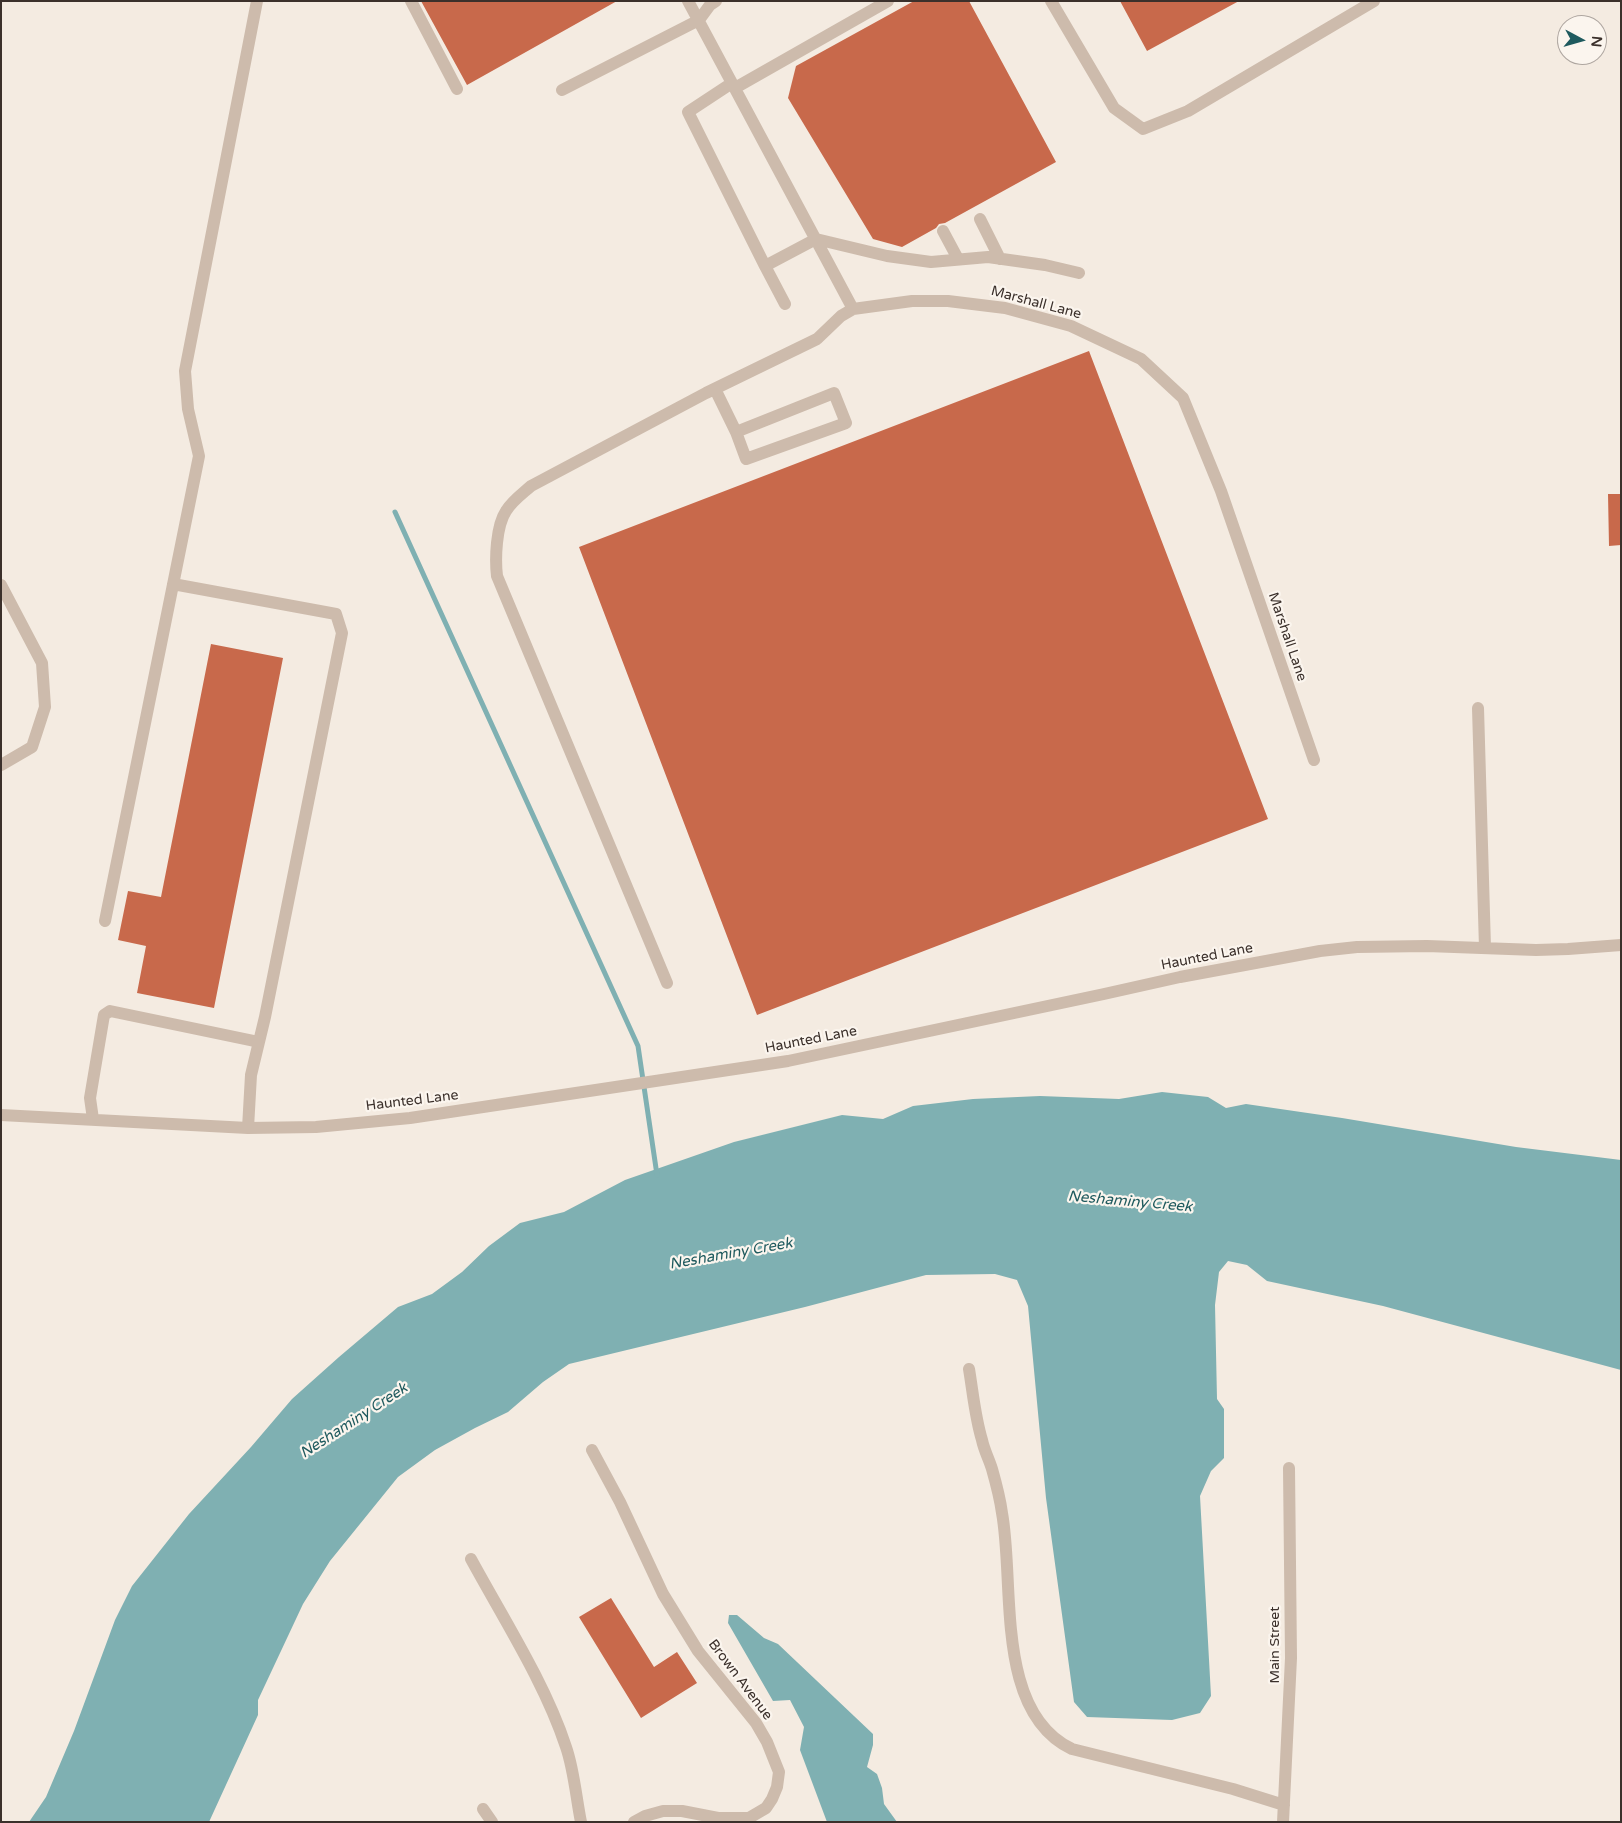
<!DOCTYPE html>
<style>
body{margin:0}
#map{position:relative;width:1622px;height:1823px;overflow:hidden;background:#f4ebe1;font-family:"Varela Round",sans-serif}
canvas{display:block}
.frame{position:absolute;inset:0;border:2px solid #3b302b;pointer-events:none}
.north{position:absolute;left:1557px;top:15px;width:50px;height:50px;box-sizing:border-box;background:#fbf5ee;border:1px solid #aea6a0;border-radius:50%;rotate:96deg;font-size:14px;font-weight:700;line-height:20px;text-align:center;color:#3b302b}
.north::after{content:'';display:block;margin:auto;width:18px;height:22px;background:#1f5a5e;clip-path:polygon(50% 0,100% 100%,50% 72%,0 100%)}
</style>
<div id="map">
<canvas width="1622" height="1823"></canvas>
<div class="frame"></div>
<div class="north">N</div>
</div>
<script>
const c = document.querySelector('canvas').getContext('2d');
c.lineJoin = 'round';
function paint(path, color) {
  c.fillStyle = color;
  c.fill(path, 'evenodd');
}
function strokePath(path, color, width, dash) {
  c.strokeStyle = color;
  c.lineWidth = width;
  c.lineCap = dash ? 'butt' : 'round';
  c.setLineDash(dash || []);
  c.stroke(path);
}
function write(font, color, halo, rows, align = 'center') {
  c.font = font + ' "Varela Round",sans-serif';
  c.lineWidth = 4.5;
  c.setLineDash([]);
  c.textBaseline = 'middle';
  c.strokeStyle = halo;
  c.fillStyle = color;
  for (const [text, x, y, turn = 0] of rows) {
    c.save();
    c.translate(x, y);
    c.rotate((+turn || 0) * Math.PI / 180);
    c.textAlign = isNaN(turn) ? turn : align;
    if (halo) c.strokeText(text, 0, 0);
    c.fillText(text, 0, 0);
    c.restore();
  }
}
paint(new Path2D(`
 M 1162,1092 L 1208,1097 L 1226,1108 L 1246,1104 L 1342,1118 L 1516,1147 L 1621,1160 L 1621,1370 L 1383,1306 L 1267,1281 L 1247,1265 L 1228,1261 L 1219,1272 L 1215,1305 L 1217,1399 L 1224,1409 L 1224,1458 L 1211,1471 L 1200,1496 L 1211,1696 L 1200,1713 L 1172,1720 L 1087,1717 L 1074,1702 L 1046,1498 L 1028,1306 L 1017,1280 L 995,1274 L 926,1275 L 805,1307 L 569,1364 L 543,1382 L 508,1412 L 475,1428 L 435,1450 L 398,1477 L 330,1561 L 303,1604 L 258,1700 L 258,1715 L 209,1822 L 29,1822 L 46,1797 L 74,1731 L 115,1620 L 132,1586 L 189,1514 L 251,1447 L 292,1399 L 339,1357 L 398,1307 L 432,1294 L 462,1272 L 489,1246 L 520,1223 L 564,1212 L 625,1180 L 734,1142 L 842,1115 L 883,1119 L 913,1106 L 973,1099 L 1040,1096 L 1119,1099 Z
 M 729,1615 L 737,1615 L 764,1638 L 778,1644 L 873,1734 L 873,1745 L 867,1767 L 877,1774 L 882,1788 L 884,1804 L 897,1822 L 827,1822 L 800,1750 L 804,1727 L 790,1700 L 773,1701 L 728,1623 Z`), '#7fb0b2');
strokePath(new Path2D(`
 M 395,512 L 638,1046 L 657,1175`), '#7fb0b2', 5);
paint(new Path2D(`
 M 421,1 L 617,1 L 467,85 Z
 M 914,1 L 969,1 L 1056,162 L 945,223 L 939,224 L 936,228 L 902,247 L 873,239 L 788,98 L 796,66 Z
 M 1120,1 L 1239,1 L 1147,51 Z
 M 1089,351 L 1268,819 L 757,1015 L 579,547 Z
 M 1608,494 L 1621,494 L 1621,545 L 1609,546 Z
 M 211,644 L 283,658 L 214,1008 L 137,993 L 146,946 L 118,940 L 128,891 L 161,897 Z
 M 611,1598 L 654,1667 L 677,1652 L 697,1683 L 641,1718 L 579,1617 Z`), '#c8694b');
strokePath(new Path2D(`
 M 411,1 L 457,89
 M 688,1 L 853,309
 M 1051,1 L 1114,108 L 1143,129 L 1188,111 L 1374,1
 M 732,83 L 688,112 L 765,266
 M 735,88 L 888,1
 M 562,90 L 699,20 L 710,5 L 716,1
 M 980,219 L 1000,259
 M 943,231 L 958,259
 M 785,304 L 765,266 L 816,239 L 887,256 L 931,262 L 988,257 L 1045,265 L 1079,273
 M 715,389 L 736,432 L 834,393 L 846,423 L 746,459 L 736,432
 M 173,584 L 336,614 L 342,633 L 265,1017 L 251,1075 L 248,1128
 M 1,585 L 42,663 L 45,707 L 32,747 L 1,765
 M 1478,708 L 1485,948
 M 105,921 L 199,456 L 188,409 L 185,371 L 257,1
 M 667,983 L 497,576 C 495,559 496,526 506,511 C 512,501 522,494 531,486 L 706,393 L 817,339 L 841,316 L 853,309 L 912,301 L 948,301 L 1005,308 L 1071,326 L 1141,359 L 1183,398 L 1221,491 L 1314,760
 M 1,1115 L 248,1128 L 316,1127 L 410,1118 L 788,1061 L 1104,994 L 1180,977 L 1320,951 L 1357,947 L 1427,946 L 1536,950 L 1568,949 L 1621,945
 M 93,1119 L 90,1098 L 104,1015 L 110,1011 L 259,1042
 M 969,1369 C 973,1393 975,1417 982,1440 C 984,1450 989,1459 992,1469 C 996,1483 1000,1498 1002,1513 C 1015,1584 994,1712 1072,1749 L 1233,1789 L 1284,1805
 M 592,1450 L 620,1502 L 663,1594 L 698,1651 L 756,1723 L 767,1742 L 779,1772 L 777,1787 L 772,1799 L 766,1808 L 749,1818 L 718,1818 L 682,1811 L 663,1811 L 645,1816 L 634,1822
 M 471,1559 C 503,1618 545,1683 566,1747 C 574,1770 576,1797 581,1822
 M 483,1809 L 492,1822
 M 1283,1822 L 1291,1658 L 1289,1468`), '#cdbbac', 12);
write('14px', '#3b302b', '#fbf5ee', [
 ["Marshall Lane",1036,303,15],
 ["Marshall Lane",1287,637,71],
 ["Haunted Lane",1207,957,-11],
 ["Haunted Lane",811,1040,-11],
 ["Haunted Lane",412,1101,-7],
 ["Main Street",1275,1645,-90],
 ["Brown Avenue",740,1680,53]
]);
write('italic 15px', '#1f5a5e', '#fbf5ee', [
 ["Neshaminy Creek",1130,1202,5],
 ["Neshaminy Creek",731,1254,-10],
 ["Neshaminy Creek",354,1421,-33]
]);
</script>
